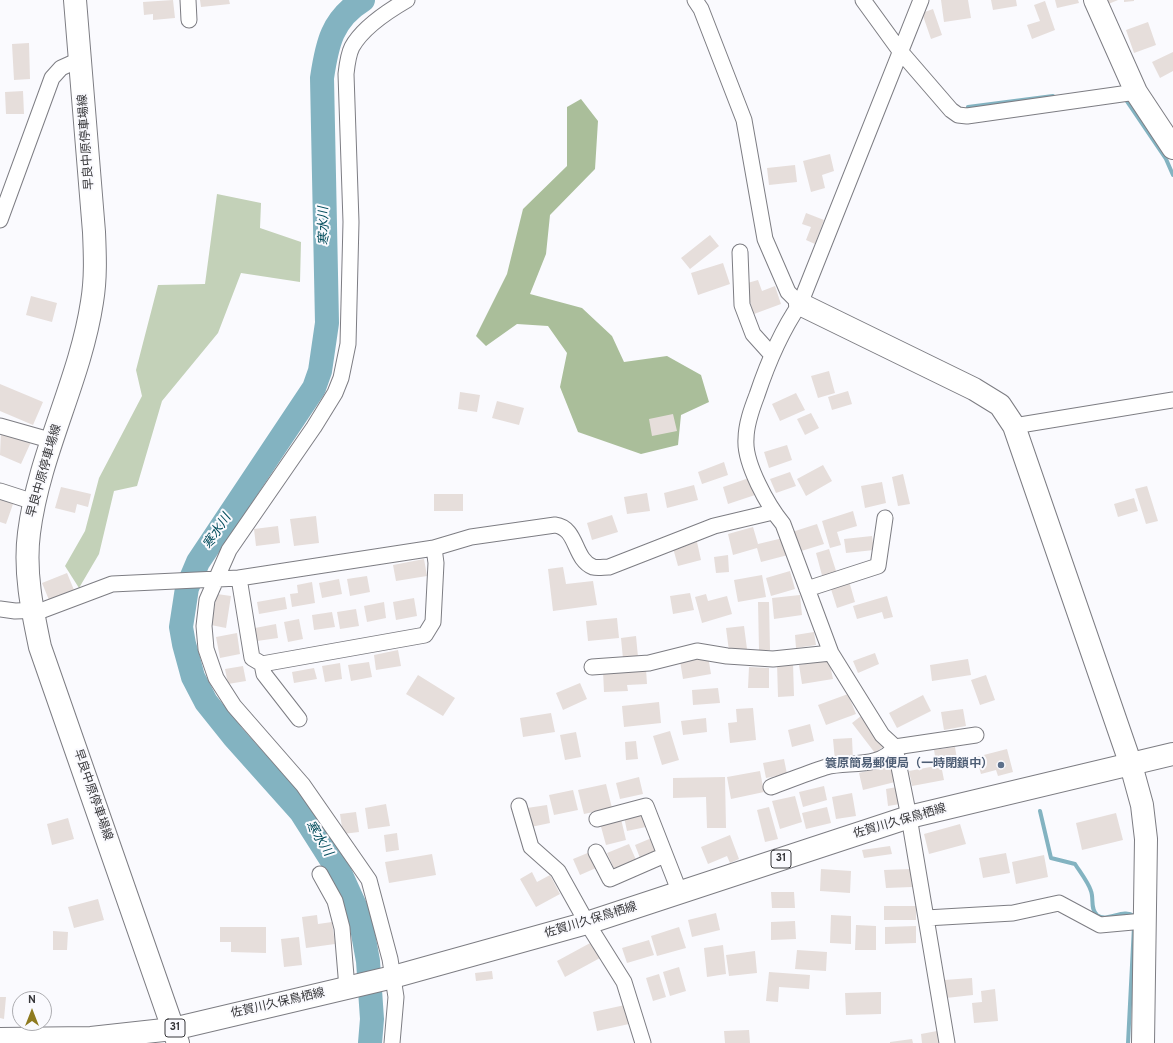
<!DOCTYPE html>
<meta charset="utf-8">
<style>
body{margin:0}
#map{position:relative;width:1173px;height:1043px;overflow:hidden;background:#fafafe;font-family:Overpass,sans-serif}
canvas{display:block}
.north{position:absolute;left:12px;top:991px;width:40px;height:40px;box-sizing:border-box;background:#fafafe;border:1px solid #acacb0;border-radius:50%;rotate:0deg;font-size:11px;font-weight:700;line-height:16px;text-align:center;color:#37373a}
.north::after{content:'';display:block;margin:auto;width:14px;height:18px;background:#8e7a1f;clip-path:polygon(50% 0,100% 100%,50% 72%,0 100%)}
</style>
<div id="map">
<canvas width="1173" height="1043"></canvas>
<div class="north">N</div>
</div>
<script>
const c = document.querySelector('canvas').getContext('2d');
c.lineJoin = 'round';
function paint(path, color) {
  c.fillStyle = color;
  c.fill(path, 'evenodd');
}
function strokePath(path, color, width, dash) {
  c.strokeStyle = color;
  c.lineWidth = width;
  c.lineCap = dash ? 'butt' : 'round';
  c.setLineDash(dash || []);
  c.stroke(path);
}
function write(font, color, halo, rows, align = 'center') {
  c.font = font + ' Overpass,"Noto Sans JP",sans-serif';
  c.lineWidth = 4;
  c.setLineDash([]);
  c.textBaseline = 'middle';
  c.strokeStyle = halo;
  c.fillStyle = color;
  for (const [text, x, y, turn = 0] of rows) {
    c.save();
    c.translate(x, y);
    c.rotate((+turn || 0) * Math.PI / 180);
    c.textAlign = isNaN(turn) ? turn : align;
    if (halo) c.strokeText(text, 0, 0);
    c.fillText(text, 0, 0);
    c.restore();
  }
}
paint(new Path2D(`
 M 217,194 L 261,203 L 260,228 L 301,242 L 300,282 L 241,273 L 218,333 L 162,401 L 137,486 L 114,491 L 99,554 L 79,588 L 65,566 L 85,531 L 99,478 L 142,396 L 136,370 L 158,285 L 205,284 Z`), '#c3d1b8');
paint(new Path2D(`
 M 581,99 L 598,121 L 595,169 L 550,215 L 546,254 L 530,294 L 582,308 L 612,336 L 624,362 L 667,356 L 701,375 L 709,402 L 681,415 L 678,445 L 641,454 L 578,432 L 560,387 L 567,353 L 548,326 L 517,324 L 486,346 L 476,336 L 507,274 L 523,209 L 567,166 L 567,107 Z`), '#aabe9a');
strokePath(new Path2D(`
 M 1124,97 L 1166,159 L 1173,175
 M 968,107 L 1053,96
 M 1040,811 L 1051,858 L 1075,864 C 1080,872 1088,882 1091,891 C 1094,899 1090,909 1097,915 C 1107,923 1123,908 1134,916 L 1134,919
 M 1128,1043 L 1134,926`), '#83b3c1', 4);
strokePath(new Path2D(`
 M 363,0 C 332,19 327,44 322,78 L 327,323 L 320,371 L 314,388 L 198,562 L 187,588 L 181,627 L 184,644 L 193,677 L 206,702 L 234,737 L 301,812 L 341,875 L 360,917 L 368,961 L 372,1019 L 370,1043`), '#83b3c1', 24);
paint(new Path2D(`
 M 173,0 L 175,18 L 153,20 L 153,14 L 144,15 L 143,2 Z
 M 200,0 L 229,0 L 230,4 L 201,7 Z
 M 941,0 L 968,0 L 971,18 L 944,22 Z
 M 991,0 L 1016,0 L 1017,6 L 993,10 Z
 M 1055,0 L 1078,0 L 1079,3 L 1057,8 Z
 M 1104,0 L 1118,0 L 1106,5 Z
 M 1124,0 L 1134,0 L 1134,1 L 1124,2 Z
 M 1045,1 L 1055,30 L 1032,39 L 1027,25 L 1040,21 L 1034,5 Z
 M 933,9 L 942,35 L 931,39 L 922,13 Z
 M 1148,22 L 1156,45 L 1134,53 L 1126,30 Z
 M 29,43 L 30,79 L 14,80 L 12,44 Z
 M 1173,52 L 1173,71 L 1160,78 L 1152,62 Z
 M 23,91 L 24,114 L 6,114 L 5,92 Z
 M 830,154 L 834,171 L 822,175 L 825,188 L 811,192 L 803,161 Z
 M 795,165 L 797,182 L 769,185 L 767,168 Z
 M 806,213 L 824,220 L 815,244 L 806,240 L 811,227 L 802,224 Z
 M 710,235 L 719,246 L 690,269 L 681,258 Z
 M 723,263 L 730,284 L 698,295 L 691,273 Z
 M 758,280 L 762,291 L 775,286 L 781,304 L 754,314 L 744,284 Z
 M 31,296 L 57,303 L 52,322 L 26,315 Z
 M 829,371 L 835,393 L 818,398 L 811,376 Z
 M 0,384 L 43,402 L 33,425 L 0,411 Z
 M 848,391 L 852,404 L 832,410 L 828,397 Z
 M 460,392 L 480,395 L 477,412 L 458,409 Z
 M 796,393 L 805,410 L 780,421 L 772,404 Z
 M 497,401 L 524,408 L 519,425 L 492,418 Z
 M 811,413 L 819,428 L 805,435 L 797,419 Z
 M 673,414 L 677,431 L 652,436 L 649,419 Z
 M 1,430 L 31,442 L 21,464 L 0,455 Z
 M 787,445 L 792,460 L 769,468 L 764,452 Z
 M 724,462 L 728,475 L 702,484 L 698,472 Z
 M 823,465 L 832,481 L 806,496 L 797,479 Z
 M 790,472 L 796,486 L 776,493 L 770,479 Z
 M 903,474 L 910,504 L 898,506 L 892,477 Z
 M 749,478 L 755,495 L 728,504 L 723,487 Z
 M 882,482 L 886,503 L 865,508 L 861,486 Z
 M 694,485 L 698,500 L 667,508 L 664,493 Z
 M 1147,486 L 1158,521 L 1146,524 L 1135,489 Z
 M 61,487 L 91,494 L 88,507 L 77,504 L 75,513 L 55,508 Z
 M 647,493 L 650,511 L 627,514 L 624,497 Z
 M 434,494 L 463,494 L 463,511 L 434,511 Z
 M 1134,498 L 1138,511 L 1118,517 L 1114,504 Z
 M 0,499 L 13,504 L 6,524 L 0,522 Z
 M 853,511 L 857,526 L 837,532 L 841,545 L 830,548 L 822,521 Z
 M 612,515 L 618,532 L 592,540 L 587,523 Z
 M 316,516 L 319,543 L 294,546 L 290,519 Z
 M 817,524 L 824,544 L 798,552 L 792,532 Z
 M 278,526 L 280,543 L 256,546 L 254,529 Z
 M 753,527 L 758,544 L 783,538 L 788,555 L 761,562 L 757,548 L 733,555 L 728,534 Z
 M 872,536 L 874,550 L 846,553 L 844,539 Z
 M 697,542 L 701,560 L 678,566 L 673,548 Z
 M 829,549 L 837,574 L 823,579 L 816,553 Z
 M 728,555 L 729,572 L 716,573 L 714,557 Z
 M 424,559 L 427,576 L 396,581 L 393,565 Z
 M 563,567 L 566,584 L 593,581 L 597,605 L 553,611 L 548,569 Z
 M 790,571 L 795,589 L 771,596 L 766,578 Z
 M 67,573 L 74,590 L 49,600 L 42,583 Z
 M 762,575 L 766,597 L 738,602 L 734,580 Z
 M 367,576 L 370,592 L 350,596 L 347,579 Z
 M 339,579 L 342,594 L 322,598 L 319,583 Z
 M 849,581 L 855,602 L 837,608 L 830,586 Z
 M 312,582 L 315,603 L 292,607 L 290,594 L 298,593 L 297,585 Z
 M 690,593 L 694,610 L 673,614 L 670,596 Z
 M 217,594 L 231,596 L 226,628 L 211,625 Z
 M 706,594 L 708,601 L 727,596 L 732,614 L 702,623 L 695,597 Z
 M 800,595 L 802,615 L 774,619 L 772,598 Z
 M 887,596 L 893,617 L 884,619 L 882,612 L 857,619 L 853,606 Z
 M 285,597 L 287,609 L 259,614 L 257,602 Z
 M 414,598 L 417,616 L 396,620 L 393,602 Z
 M 384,602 L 386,618 L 367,622 L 364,606 Z
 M 758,602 L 769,602 L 770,650 L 759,650 Z
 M 356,609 L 359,626 L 340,629 L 337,612 Z
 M 332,612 L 335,627 L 314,630 L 312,615 Z
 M 617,618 L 619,638 L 588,641 L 586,621 Z
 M 299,619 L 303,639 L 288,642 L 284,622 Z
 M 276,624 L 278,638 L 257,641 L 255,628 Z
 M 744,626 L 747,649 L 729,651 L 726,628 Z
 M 814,632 L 816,645 L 796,648 L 795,635 Z
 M 237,633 L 240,654 L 220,658 L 216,637 Z
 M 636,636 L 638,657 L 623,659 L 621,638 Z
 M 398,650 L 401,666 L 376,670 L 374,655 Z
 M 875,653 L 879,664 L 858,673 L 853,661 Z
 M 708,656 L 711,674 L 683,679 L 680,661 Z
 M 968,659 L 971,675 L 932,681 L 930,665 Z
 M 829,660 L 833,679 L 802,684 L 799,665 Z
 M 369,662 L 372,677 L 351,681 L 348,665 Z
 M 340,663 L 342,679 L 325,682 L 322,666 Z
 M 777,663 L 793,663 L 794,696 L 778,697 Z
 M 243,666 L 246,681 L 228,684 L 225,669 Z
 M 749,667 L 769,668 L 769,688 L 748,688 Z
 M 314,668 L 317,679 L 294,683 L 292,672 Z
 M 646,669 L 647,684 L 627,685 L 628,691 L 604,692 L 603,671 Z
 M 418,675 L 455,698 L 443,716 L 406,694 Z
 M 986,675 L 995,700 L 980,705 L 971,680 Z
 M 580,683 L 587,699 L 563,710 L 556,693 Z
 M 718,688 L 720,703 L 693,705 L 692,690 Z
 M 848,694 L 856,714 L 826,725 L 818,705 Z
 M 923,695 L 931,711 L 897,728 L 889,713 Z
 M 659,702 L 661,723 L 624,727 L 622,706 Z
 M 753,708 L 756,740 L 730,743 L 728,723 L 737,722 L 736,709 Z
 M 963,709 L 966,726 L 944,730 L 941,712 Z
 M 551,713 L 555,732 L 523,737 L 520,718 Z
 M 861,716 L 884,746 L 875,753 L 852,723 Z
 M 706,718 L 707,732 L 683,735 L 681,721 Z
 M 810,724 L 814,741 L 792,747 L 788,730 Z
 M 670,731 L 679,760 L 662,765 L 653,736 Z
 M 576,732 L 581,757 L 565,760 L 560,735 Z
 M 852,738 L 853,760 L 835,761 L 833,739 Z
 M 636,741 L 638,759 L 626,760 L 625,742 Z
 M 955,747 L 957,759 L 936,762 L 934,750 Z
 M 1007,749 L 1013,772 L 998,776 L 996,770 L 981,774 L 976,757 Z
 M 784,759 L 787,774 L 766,778 L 763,763 Z
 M 890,765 L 895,782 L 863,790 L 859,773 Z
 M 941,765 L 944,780 L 912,786 L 909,771 Z
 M 760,771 L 764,792 L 731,799 L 727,777 Z
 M 639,777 L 643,794 L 620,799 L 616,783 Z
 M 725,777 L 726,828 L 707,828 L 706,797 L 673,798 L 673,778 Z
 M 606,784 L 612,808 L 584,814 L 578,790 Z
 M 824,786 L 827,800 L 803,807 L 799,792 Z
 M 897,787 L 900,804 L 888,806 L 886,789 Z
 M 573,790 L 578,810 L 554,815 L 549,795 Z
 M 852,793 L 856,816 L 836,819 L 832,797 Z
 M 795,796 L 802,822 L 780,829 L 772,801 Z
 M 386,804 L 390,826 L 368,829 L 365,808 Z
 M 547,805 L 550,823 L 531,827 L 527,808 Z
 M 769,807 L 778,839 L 765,842 L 757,810 Z
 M 827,807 L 831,823 L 806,829 L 802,813 Z
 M 356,812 L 359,832 L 343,834 L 340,814 Z
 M 642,812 L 646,827 L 627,831 L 624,817 Z
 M 1116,813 L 1123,840 L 1082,850 L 1076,823 Z
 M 68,818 L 74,839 L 52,845 L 47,824 Z
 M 621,819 L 626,840 L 606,845 L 600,823 Z
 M 960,824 L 966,844 L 929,854 L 924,834 Z
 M 397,833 L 399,850 L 386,852 L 384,835 Z
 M 730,835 L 739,859 L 730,863 L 727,856 L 708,864 L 701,847 Z
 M 654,837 L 659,850 L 640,858 L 635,845 Z
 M 629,844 L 637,862 L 615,871 L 607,853 Z
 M 890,846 L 892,854 L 864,858 L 862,850 Z
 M 590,852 L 596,868 L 580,875 L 573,859 Z
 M 1006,853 L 1010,873 L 983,878 L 979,858 Z
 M 432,854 L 436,875 L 389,883 L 385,862 Z
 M 1044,855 L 1048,877 L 1016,884 L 1012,862 Z
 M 821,869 L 851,871 L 850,893 L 820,891 Z
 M 911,869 L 912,887 L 886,888 L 884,870 Z
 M 532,872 L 537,882 L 550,875 L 560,894 L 536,907 L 520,879 Z
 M 771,892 L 794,892 L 795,908 L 772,908 Z
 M 98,899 L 104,920 L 74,928 L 68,907 Z
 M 884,906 L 916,906 L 916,920 L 884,920 Z
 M 716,913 L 720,930 L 692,937 L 688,920 Z
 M 317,915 L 318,924 L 332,922 L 335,944 L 306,948 L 302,917 Z
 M 831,915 L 851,916 L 851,944 L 830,943 Z
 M 795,921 L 796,939 L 771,940 L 771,922 Z
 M 856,925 L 876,926 L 876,950 L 855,950 Z
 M 916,926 L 916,943 L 885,944 L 885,927 Z
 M 220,927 L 266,927 L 266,953 L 231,952 L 231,942 L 220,942 Z
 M 679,927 L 686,948 L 657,956 L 651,936 Z
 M 53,931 L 68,932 L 67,950 L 53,950 Z
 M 299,937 L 302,965 L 284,967 L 281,939 Z
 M 649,940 L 654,955 L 627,963 L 622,948 Z
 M 592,942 L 600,958 L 565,977 L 557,961 Z
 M 723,945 L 726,974 L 707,977 L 704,948 Z
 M 797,950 L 827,952 L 826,971 L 795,969 Z
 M 755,951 L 757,973 L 729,976 L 726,955 Z
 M 679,967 L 686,991 L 670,996 L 663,972 Z
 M 492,971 L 493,979 L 476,981 L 475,973 Z
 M 769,972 L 810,975 L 809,989 L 779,987 L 778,1002 L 766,1001 Z
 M 659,974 L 666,997 L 653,1001 L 646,978 Z
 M 972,978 L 973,995 L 946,998 L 944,980 Z
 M 995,989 L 998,1021 L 974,1023 L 972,1003 L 982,1002 L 981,991 Z
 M 881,992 L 881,1014 L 846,1015 L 845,993 Z
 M 0,997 L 6,997 L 4,1019 L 0,1018 Z
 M 625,1005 L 629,1024 L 597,1031 L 593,1012 Z
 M 749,1030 L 750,1043 L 725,1043 L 724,1031 Z
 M 937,1031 L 938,1043 L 922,1043 L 921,1034 Z
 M 912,1039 L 913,1043 L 890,1043 L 890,1042 Z`), '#e6dedb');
const street = new Path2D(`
 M 188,0 L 189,20
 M 695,0 L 701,9 L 744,120 L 765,239 L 788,292 L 800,304
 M 863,0 L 900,51 L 951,110 L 958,115 L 967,116 L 1136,92
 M 921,0 L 800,304 C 780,333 768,362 757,395 C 752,408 746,424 746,439 C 744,463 768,506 783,524 L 831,653 L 882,735 L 895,747 L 909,817 L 947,1043
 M 0,220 L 52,78 L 61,68 L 81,59
 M 740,252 L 742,305 L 753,334 L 771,354
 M 0,426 L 53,441
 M 1014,426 L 1173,400
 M 0,491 L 34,502
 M 239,578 L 252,658 L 262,664 L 425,635 L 433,622 L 436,563 L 434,548
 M 807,589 L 878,566 L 885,518
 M 0,609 L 15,611 L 43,610 L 112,584 L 239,578 L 434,548 L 471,537 L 555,525 C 578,528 573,559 593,567 C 597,568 604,567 609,567 L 714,526 L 773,512
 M 262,664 L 264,674 L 299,719
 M 592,667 L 649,663 L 697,651 L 727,656 L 773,659 L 831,653
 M 771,787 C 790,780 808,773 826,767 C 848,761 880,769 895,747 L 976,735
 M 519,806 L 531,847 L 558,871 L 587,923 L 624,982 L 643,1043
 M 597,819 L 646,806 L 680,893
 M 596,852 L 610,879 L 665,855
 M 320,874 L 335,901 L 342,928 L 347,988
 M 926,918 L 1013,913 L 1059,903 L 1100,925 L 1144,921
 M 392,1043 L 396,997 L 390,959 L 369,880 L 303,785 L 234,706 L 216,678 L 206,649 L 204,626 L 207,600 L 229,550 L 314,427 L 335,393 L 341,378 L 348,344 L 351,222 L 346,74 C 347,65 348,55 352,47 C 363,27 388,11 407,0`);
const secondary = new Path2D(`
 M 75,0 L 94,232 C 95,255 96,278 92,302 C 80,381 39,453 29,533 C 24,571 32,609 40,647 L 178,1043
 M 1095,0 L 1136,92 L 1173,148
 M 800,304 L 974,389 L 1000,405 L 1014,426 L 1131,765 L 1142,805 L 1146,839 L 1143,1043`);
const primary = new Path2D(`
 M 0,1039 L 91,1038 L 173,1029 L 393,977 L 587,923 L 909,817 L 1173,754`);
strokePath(street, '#7d7d83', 17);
strokePath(secondary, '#7d7d83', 24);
strokePath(primary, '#7d7d83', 24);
strokePath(street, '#fff', 15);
strokePath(secondary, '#fff', 22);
strokePath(primary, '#fff', 22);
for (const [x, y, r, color] of [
 [1001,765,4,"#5c6f8a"]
]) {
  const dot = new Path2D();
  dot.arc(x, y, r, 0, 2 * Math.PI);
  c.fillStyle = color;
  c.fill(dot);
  strokePath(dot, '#fafafe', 1.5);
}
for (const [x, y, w] of [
 [781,859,20],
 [175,1028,20]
]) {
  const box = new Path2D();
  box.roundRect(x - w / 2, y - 9, w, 18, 3);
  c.fillStyle = '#fafafe';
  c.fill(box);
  strokePath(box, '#37373a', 1);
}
write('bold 11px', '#37373a', null, [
 ["31",781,859],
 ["31",175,1028]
]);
write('12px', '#37373a', '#fafafe', [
 ["早良中原停車場線",87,142,-94],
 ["早良中原停車場線",45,471,-74],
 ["早良中原停車場線",92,795,71],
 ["佐賀川久保鳥栖線",900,822,-16],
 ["佐賀川久保鳥栖線",591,921,-17],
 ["佐賀川久保鳥栖線",278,1004,-13]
]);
write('bold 12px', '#4e5e75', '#fafafe', [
 ["簑原簡易郵便局（一時閉鎖中）",993,765]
], 'right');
write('italic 13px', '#024c5b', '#fafafe', [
 ["寒水川",325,226,-91],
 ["寒水川",218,532,-57],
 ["寒水川",318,839,58]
]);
</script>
